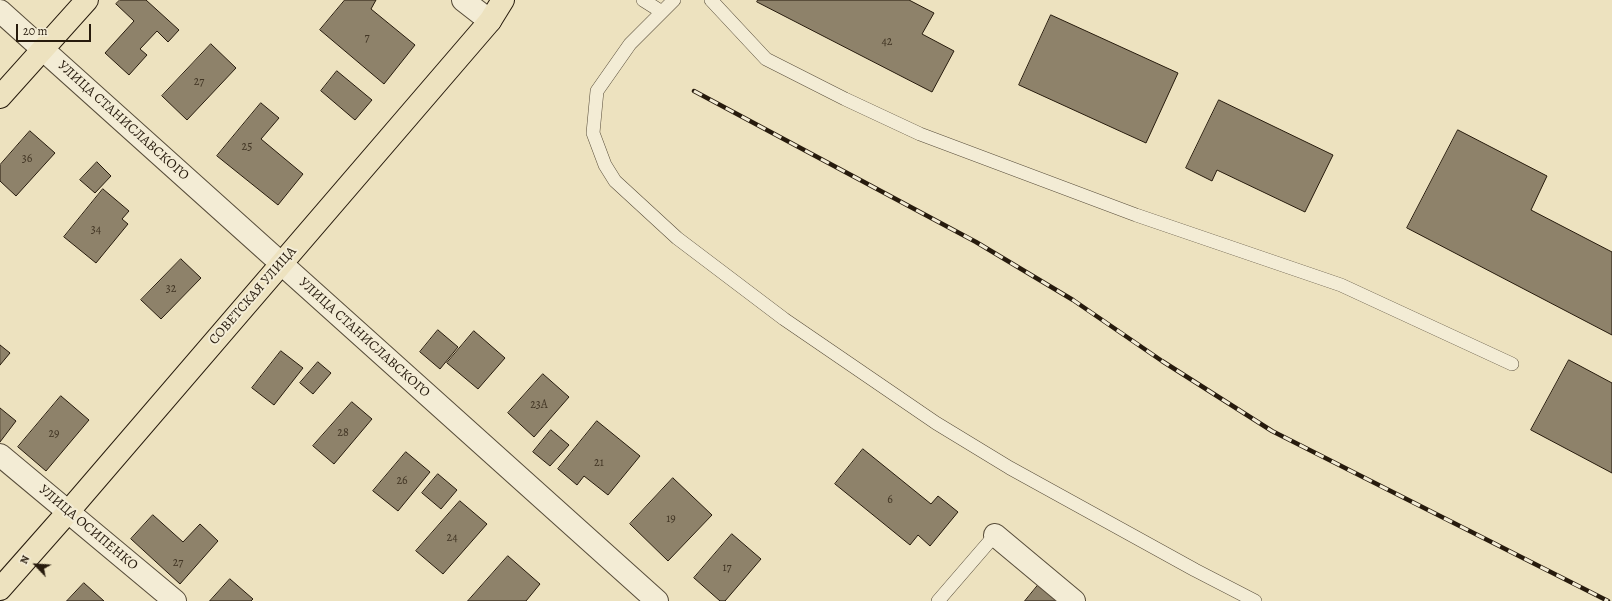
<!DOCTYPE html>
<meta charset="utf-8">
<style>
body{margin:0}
#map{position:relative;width:1612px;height:601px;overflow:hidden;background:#ede2bf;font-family:Alegreya,serif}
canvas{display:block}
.north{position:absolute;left:16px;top:545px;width:40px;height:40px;-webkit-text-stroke:3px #f3ecd5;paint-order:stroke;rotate:295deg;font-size:11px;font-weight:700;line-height:16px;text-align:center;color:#271b0d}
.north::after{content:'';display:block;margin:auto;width:14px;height:18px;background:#271b0d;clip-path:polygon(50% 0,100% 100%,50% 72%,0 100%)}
.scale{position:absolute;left:16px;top:24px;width:75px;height:18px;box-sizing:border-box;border:2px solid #271b0d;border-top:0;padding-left:5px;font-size:12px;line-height:14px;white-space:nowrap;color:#271b0d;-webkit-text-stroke:3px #f3ecd5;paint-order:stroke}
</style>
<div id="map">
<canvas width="1612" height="601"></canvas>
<div class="north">N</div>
<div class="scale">20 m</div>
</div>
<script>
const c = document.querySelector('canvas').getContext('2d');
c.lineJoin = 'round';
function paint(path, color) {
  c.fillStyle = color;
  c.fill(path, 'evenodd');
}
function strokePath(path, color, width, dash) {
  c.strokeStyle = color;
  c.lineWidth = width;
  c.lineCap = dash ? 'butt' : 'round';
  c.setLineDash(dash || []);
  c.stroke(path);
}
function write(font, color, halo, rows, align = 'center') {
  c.font = font + ' Alegreya,serif';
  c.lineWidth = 4;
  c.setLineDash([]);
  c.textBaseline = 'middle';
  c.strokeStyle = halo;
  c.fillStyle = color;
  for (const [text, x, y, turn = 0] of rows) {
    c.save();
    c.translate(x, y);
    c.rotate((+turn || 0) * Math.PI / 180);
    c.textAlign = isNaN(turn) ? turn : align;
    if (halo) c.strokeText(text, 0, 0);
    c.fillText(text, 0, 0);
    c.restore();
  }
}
const building = new Path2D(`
 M 120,0 L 146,0 L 179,30 L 168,42 L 157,31 L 140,49 L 147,55 L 129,75 L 105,53 L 134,21 L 116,4 Z
 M 345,0 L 376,0 L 371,9 L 415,45 L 384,84 L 320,30 Z
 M 758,0 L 909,0 L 934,13 L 922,34 L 954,51 L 932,92 L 757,2 Z
 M 1051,15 L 1178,73 L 1146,143 L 1019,85 Z
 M 211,44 L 236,68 L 187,120 L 162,96 Z
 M 337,71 L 372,100 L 355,120 L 321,91 Z
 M 1219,100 L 1333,155 L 1305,212 L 1217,170 L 1212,181 L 1186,168 Z
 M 261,103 L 279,118 L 261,139 L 303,174 L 278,205 L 217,156 Z
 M 1458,130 L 1547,176 L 1531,210 L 1612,252 L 1612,335 L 1407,228 Z
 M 30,131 L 55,153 L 16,196 L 0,181 L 0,165 Z
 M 97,162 L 111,176 L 95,193 L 80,180 Z
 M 103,189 L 129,211 L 122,219 L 128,224 L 96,263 L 64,237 Z
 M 181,259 L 201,278 L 161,319 L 141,300 Z
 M 438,330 L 458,347 L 440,369 L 420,352 Z
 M 474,331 L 505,358 L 478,389 L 447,363 Z
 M 0,345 L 10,353 L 0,365 Z
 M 281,351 L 303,368 L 274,405 L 252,388 Z
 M 1569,360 L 1612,383 L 1612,473 L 1531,430 Z
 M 318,362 L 331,373 L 313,394 L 300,383 Z
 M 543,374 L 569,397 L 534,437 L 508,413 Z
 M 61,396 L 89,420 L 46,471 L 18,447 Z
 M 352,402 L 372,419 L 334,464 L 313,446 Z
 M 0,408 L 16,421 L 0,442 Z
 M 597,421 L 640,456 L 608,495 L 584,476 L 577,485 L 558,469 Z
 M 551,430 L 569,445 L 550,466 L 533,452 Z
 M 863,449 L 931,504 L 938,496 L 958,512 L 930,546 L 918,535 L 910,545 L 835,484 Z
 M 406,452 L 430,472 L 398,511 L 373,491 Z
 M 438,474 L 457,490 L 441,509 L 422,493 Z
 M 673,478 L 712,515 L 668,561 L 630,524 Z
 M 460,501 L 487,524 L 443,574 L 416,551 Z
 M 153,515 L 183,542 L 200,524 L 218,541 L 180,584 L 131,539 Z
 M 732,534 L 761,559 L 725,601 L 720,601 L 694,578 Z
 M 508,556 L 540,584 L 526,601 L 468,601 Z
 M 230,579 L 253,599 L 251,601 L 210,601 Z
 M 84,583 L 104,601 L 67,601 Z
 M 1039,584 L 1058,601 L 1025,601 Z`);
paint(building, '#8e826a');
strokePath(building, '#271b0d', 1);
const lane = new Path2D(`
 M 643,0 L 662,12
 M 674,0 L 630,44 L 597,91 L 593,133 L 605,165 L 615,181 L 677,238 L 784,319 L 936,423 L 1010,468 L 1195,570 L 1255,601
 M 711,0 L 766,59 L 845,99 L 920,134 L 1136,215 L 1341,285 L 1512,364
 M 938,601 L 995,535`);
const street = new Path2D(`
 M 463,0 L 490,21
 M 0,11 L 657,601
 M 0,455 L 175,601
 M 995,535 L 1074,601`);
const primary = new Path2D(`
 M 0,97 L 87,0
 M 0,589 L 68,512 L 490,21 L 503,0`);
strokePath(lane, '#584d3a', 14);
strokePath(street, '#584d3a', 24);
strokePath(primary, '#271b0d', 24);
strokePath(lane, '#f3ecd5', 13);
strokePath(street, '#f3ecd5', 22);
strokePath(primary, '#ede2bf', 22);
const rail = new Path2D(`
 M 694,91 L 976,242 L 1073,300 L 1162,361 L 1272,431 L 1608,601`);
strokePath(rail, '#271b0d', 4.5);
strokePath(rail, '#f3ecd5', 3, [9]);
write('12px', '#413524', null, [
 ["7",367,38],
 ["42",887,42],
 ["27",199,82],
 ["25",247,147],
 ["36",27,159],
 ["34",96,230],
 ["32",171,289],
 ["23А",539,405],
 ["28",343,433],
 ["29",54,434],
 ["21",599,463],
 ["26",402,481],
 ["6",890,500],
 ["19",671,519],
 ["24",452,538],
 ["27",178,563],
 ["17",727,568]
]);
write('14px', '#271b0d', '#f3ecd5', [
 ["УЛИЦА СТАНИСЛАВСКОГО",123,121,42],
 ["СОВЕТСКАЯ УЛИЦА",253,296,-49],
 ["УЛИЦА СТАНИСЛАВСКОГО",364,338,42],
 ["УЛИЦА ОСИПЕНКО",88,528,40]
]);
</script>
